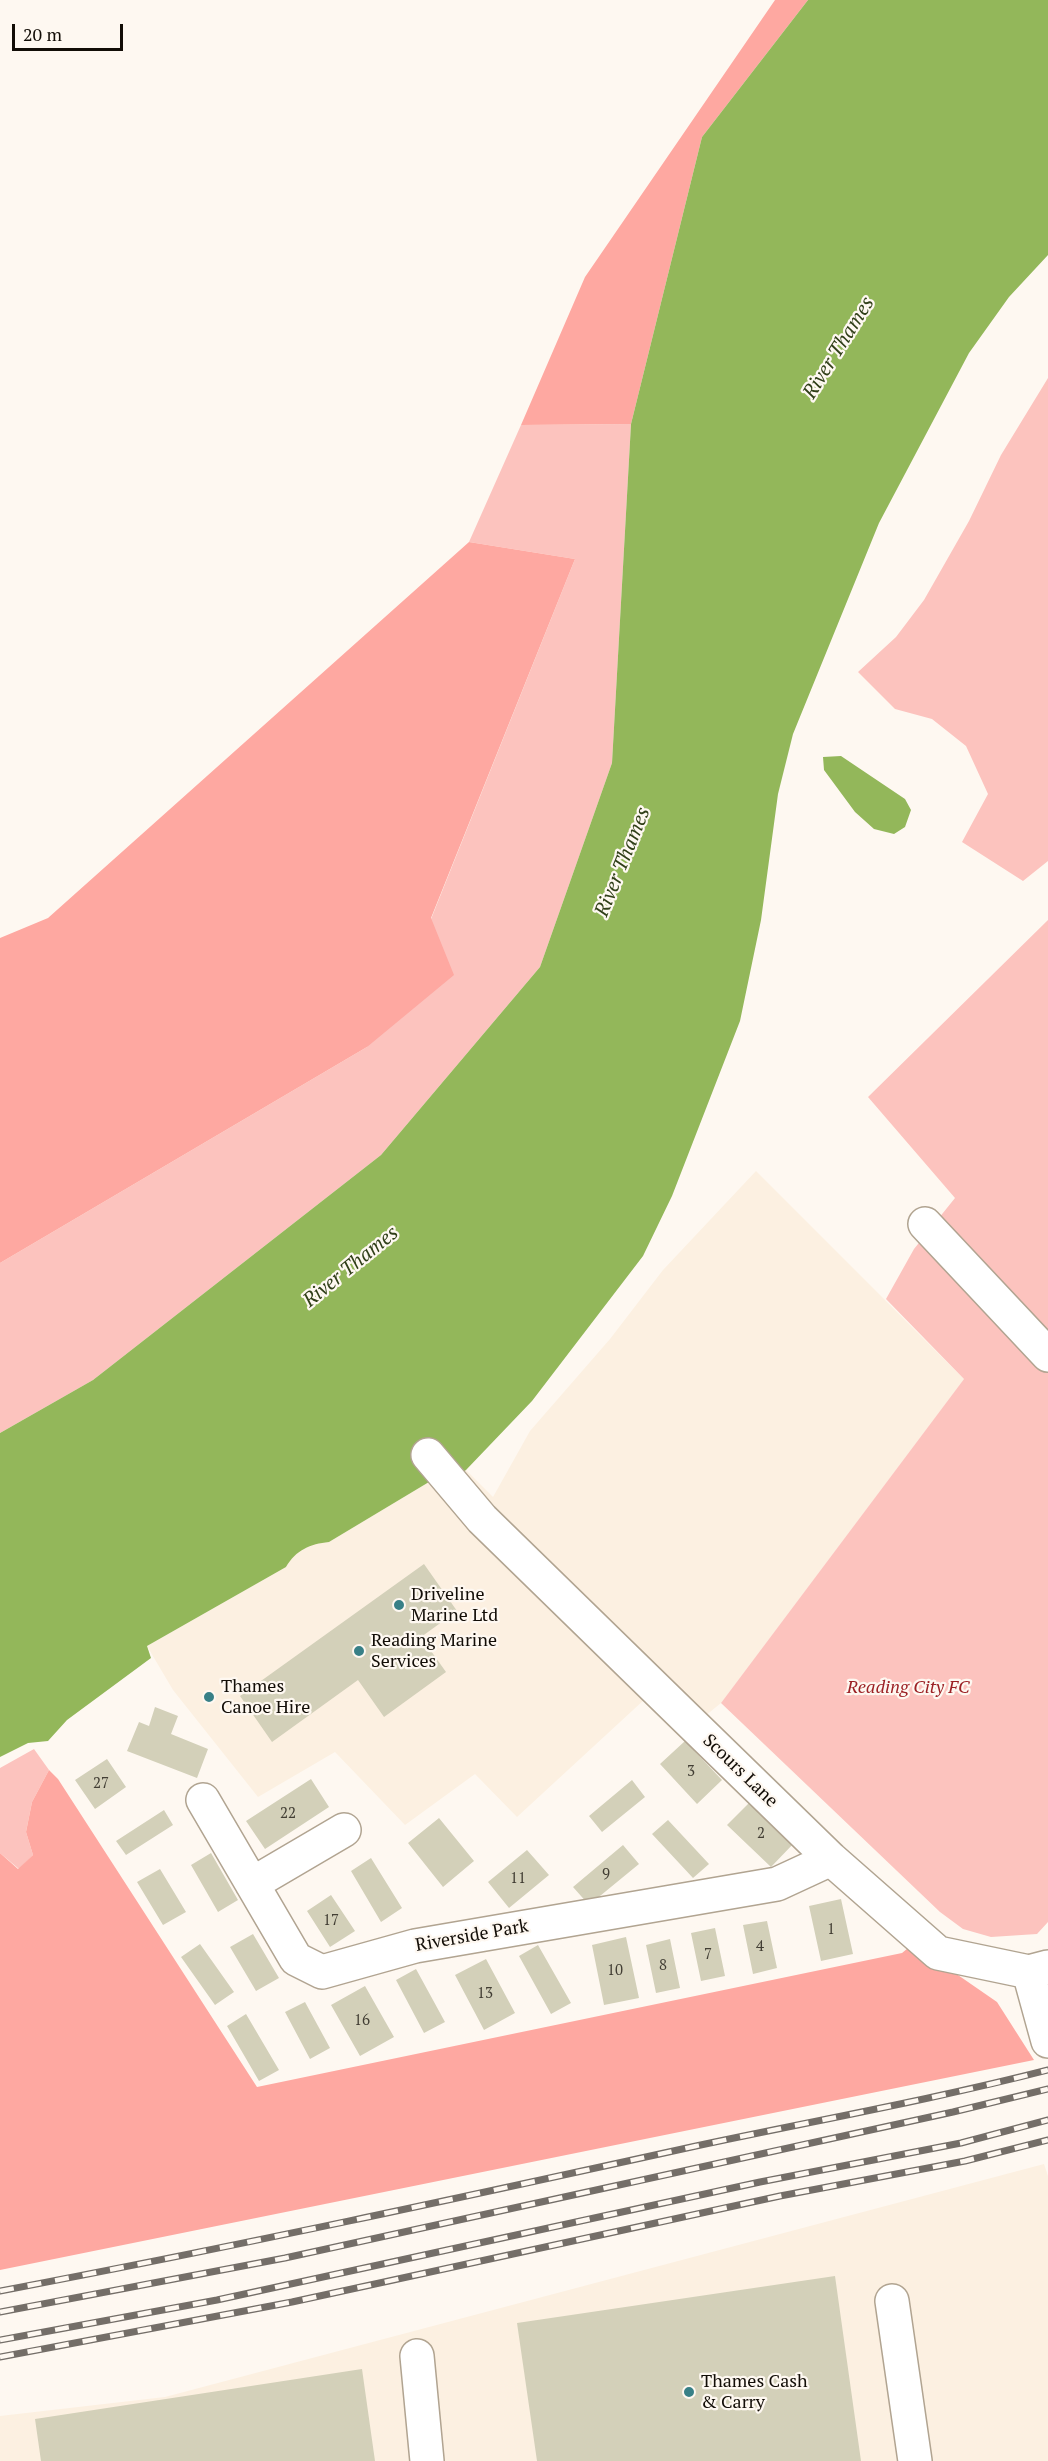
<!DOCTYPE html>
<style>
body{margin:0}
#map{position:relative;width:1048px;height:2461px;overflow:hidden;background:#fef8f1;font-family:"PT Serif",serif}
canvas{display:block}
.scale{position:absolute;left:12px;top:24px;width:111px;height:27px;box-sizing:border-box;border:3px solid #120d07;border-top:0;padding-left:8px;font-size:18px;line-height:21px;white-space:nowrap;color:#120d07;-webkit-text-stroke:4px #fef8f1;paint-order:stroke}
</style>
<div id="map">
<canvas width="1048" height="2461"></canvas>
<div class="scale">20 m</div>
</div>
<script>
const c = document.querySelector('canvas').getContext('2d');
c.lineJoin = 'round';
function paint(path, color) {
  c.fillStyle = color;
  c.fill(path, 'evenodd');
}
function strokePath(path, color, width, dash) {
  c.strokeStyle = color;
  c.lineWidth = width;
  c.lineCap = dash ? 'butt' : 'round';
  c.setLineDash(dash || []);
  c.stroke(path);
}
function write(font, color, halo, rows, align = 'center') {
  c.font = font + ' "PT Serif",serif';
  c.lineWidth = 4.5;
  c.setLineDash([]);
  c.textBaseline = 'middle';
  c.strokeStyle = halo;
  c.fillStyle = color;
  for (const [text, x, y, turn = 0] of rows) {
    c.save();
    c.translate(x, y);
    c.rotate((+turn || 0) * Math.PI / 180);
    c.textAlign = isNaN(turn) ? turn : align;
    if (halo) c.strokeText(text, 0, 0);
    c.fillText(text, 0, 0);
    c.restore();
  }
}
paint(new Path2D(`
 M 756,1171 L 964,1379 L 721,1703 L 683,1734 L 645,1699 L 517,1817 L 475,1774 L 405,1825 L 335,1752 L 258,1797 L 173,1690 L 147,1646 L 286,1567 L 293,1556 L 312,1544 L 329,1542 L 434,1479 L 451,1481 L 466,1470 L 493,1497 L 530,1431 L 610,1339 L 663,1270 Z
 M 1044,2164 L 1048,2176 L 1048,2461 L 0,2461 L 0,2416 L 165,2397 Z`), '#fcf0e1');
paint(new Path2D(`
 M 1048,378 L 1048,861 L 1023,881 L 962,842 L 988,794 L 966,746 L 932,719 L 895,709 L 858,672 L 896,637 L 924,600 L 969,521 L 1001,455 Z
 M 631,424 L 612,763 L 540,967 L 381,1155 L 93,1380 L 0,1433 L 0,1263 L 367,1047 L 431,919 L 575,559 L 469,542 L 521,425 Z
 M 1048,920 L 1048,1922 L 1037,1934 L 991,1937 L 963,1929 L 940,1912 L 721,1703 L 964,1379 L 886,1299 L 914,1249 L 955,1198 L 868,1097 Z
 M 34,1749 L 49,1770 L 32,1802 L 26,1832 L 33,1855 L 19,1869 L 0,1853 L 0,1768 Z`), '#fcc3be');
paint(new Path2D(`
 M 775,0 L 808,0 L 702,137 L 631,424 L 521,425 L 585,277 Z
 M 469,542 L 575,559 L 431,918 L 454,975 L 367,1047 L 0,1263 L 0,938 L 48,918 Z
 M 49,1770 L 58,1779 L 257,2087 L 902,1953 L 913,1944 L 997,2002 L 1034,2060 L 0,2270 L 0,1853 L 18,1869 L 33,1855 L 26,1832 L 32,1802 Z`), '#fea8a1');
paint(new Path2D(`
 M 808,0 L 1048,0 L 1048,255 L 1009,297 L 969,353 L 879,523 L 793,734 L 778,794 L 761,920 L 740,1021 L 672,1196 L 643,1256 L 532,1401 L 466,1470 L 451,1481 L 434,1479 L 329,1542 C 310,1544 296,1550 286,1567 L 147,1646 L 151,1658 L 67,1720 L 48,1741 L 28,1743 L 0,1757 L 0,1433 L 93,1380 L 381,1155 L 540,967 L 612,763 L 631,424 L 702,137 Z
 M 841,756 L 905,799 L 911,810 L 905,827 L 894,834 L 874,829 L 855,812 L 824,770 L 823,757 Z`), '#93b75a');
paint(new Path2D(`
 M 424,1564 L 457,1611 L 421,1637 L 446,1672 L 384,1717 L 358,1680 L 272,1742 L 240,1696 Z
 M 155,1707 L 178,1716 L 171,1734 L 208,1749 L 197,1778 L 127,1751 L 139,1722 L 149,1726 Z
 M 685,1741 L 722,1780 L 697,1804 L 660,1764 Z
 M 107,1759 L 126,1787 L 95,1809 L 75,1780 Z
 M 311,1779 L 329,1807 L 265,1849 L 246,1821 Z
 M 632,1780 L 645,1797 L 602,1832 L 589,1816 Z
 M 752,1800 L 795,1842 L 771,1867 L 727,1825 Z
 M 164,1810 L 173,1825 L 126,1855 L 116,1841 Z
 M 439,1818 L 474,1861 L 443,1887 L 408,1843 Z
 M 668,1820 L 709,1864 L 693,1878 L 652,1834 Z
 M 623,1845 L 639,1864 L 589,1905 L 573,1887 Z
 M 527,1850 L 549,1875 L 509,1908 L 488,1882 Z
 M 211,1853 L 238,1900 L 218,1912 L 191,1865 Z
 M 371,1858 L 402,1908 L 381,1922 L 351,1871 Z
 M 160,1869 L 186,1912 L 163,1925 L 137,1882 Z
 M 331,1895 L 355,1931 L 330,1947 L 307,1911 Z
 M 841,1899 L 853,1954 L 821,1961 L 809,1906 Z
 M 767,1921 L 777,1968 L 753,1974 L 743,1925 Z
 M 715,1928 L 725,1976 L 701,1981 L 691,1933 Z
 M 253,1934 L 279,1978 L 256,1991 L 230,1947 Z
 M 626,1937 L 639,1998 L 604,2005 L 592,1945 Z
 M 670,1939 L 680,1988 L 656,1993 L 646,1945 Z
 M 200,1944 L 234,1992 L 215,2005 L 181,1957 Z
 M 538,1945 L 571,2003 L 551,2014 L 519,1956 Z
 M 486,1959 L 515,2013 L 484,2030 L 455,1975 Z
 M 416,1969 L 445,2022 L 424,2033 L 396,1980 Z
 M 365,1986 L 394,2037 L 360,2056 L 331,2005 Z
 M 305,2002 L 330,2048 L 310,2059 L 285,2012 Z
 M 246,2014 L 279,2070 L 259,2081 L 227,2026 Z
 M 835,2276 L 861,2461 L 537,2461 L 517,2323 Z
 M 362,2369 L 375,2461 L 41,2461 L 35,2419 Z`), '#d3d0b9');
const minor = new Path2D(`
 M 925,1224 L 1048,1355
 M 428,1455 L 482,1519 L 686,1718 L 831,1859 L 938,1953 L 1029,1972 L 1048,1967
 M 203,1800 L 296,1959 L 322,1972 L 415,1946 L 777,1884 L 831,1859
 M 252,1884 L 344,1830
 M 1029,1972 L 1048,2041
 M 892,2301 L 915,2461
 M 417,2356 L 427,2461`);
strokePath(minor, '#b1a491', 36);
strokePath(minor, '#fff', 33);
const rail = new Path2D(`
 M 0,2291 C 233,2247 464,2197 696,2146 C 813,2121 931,2100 1048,2070
 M 0,2312 L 285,2258 L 953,2112 L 1048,2089
 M 0,2340 L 217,2300 L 760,2182 L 961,2143 L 1048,2120
 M 0,2357 L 292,2302 L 780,2196 L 965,2161 L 1048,2140`);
strokePath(rail, '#746e68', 7);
strokePath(rail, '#fef8f1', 4.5, [14]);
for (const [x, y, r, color] of [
 [399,1605,6,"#388087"],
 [359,1651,6,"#388087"],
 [209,1697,6,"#388087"],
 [689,2392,6,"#388087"]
]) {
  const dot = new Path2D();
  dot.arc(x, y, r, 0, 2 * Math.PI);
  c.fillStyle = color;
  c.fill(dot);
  strokePath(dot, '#fef8f1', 2);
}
write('15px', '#423e34', null, [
 ["3",691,1772],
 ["27",101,1784],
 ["22",288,1814],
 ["2",761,1834],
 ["9",606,1875],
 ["11",518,1879],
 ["17",331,1921],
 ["1",831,1930],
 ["4",760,1947],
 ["7",708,1955],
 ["8",663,1966],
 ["10",615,1971],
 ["13",485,1994],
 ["16",362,2021]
]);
write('18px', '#120d07', '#fef8f1', [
 ["Driveline",411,1595],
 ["Marine Ltd",411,1616],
 ["Reading Marine",371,1641],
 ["Services",371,1662],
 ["Thames",221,1687],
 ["Canoe Hire",221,1708],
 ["Thames Cash",701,2382],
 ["& Carry",701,2403]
], 'left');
write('italic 18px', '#9c2125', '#fef8f1', [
 ["Reading City FC",908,1688]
]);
write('18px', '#120d07', '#fef8f1', [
 ["Scours Lane",740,1771,44],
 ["Riverside Park",472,1936,-10]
]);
write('italic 20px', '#303f18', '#fef8f1', [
 ["River Thames",839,348,-58],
 ["River Thames",623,862,-68],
 ["River Thames",351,1267,-39]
]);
</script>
